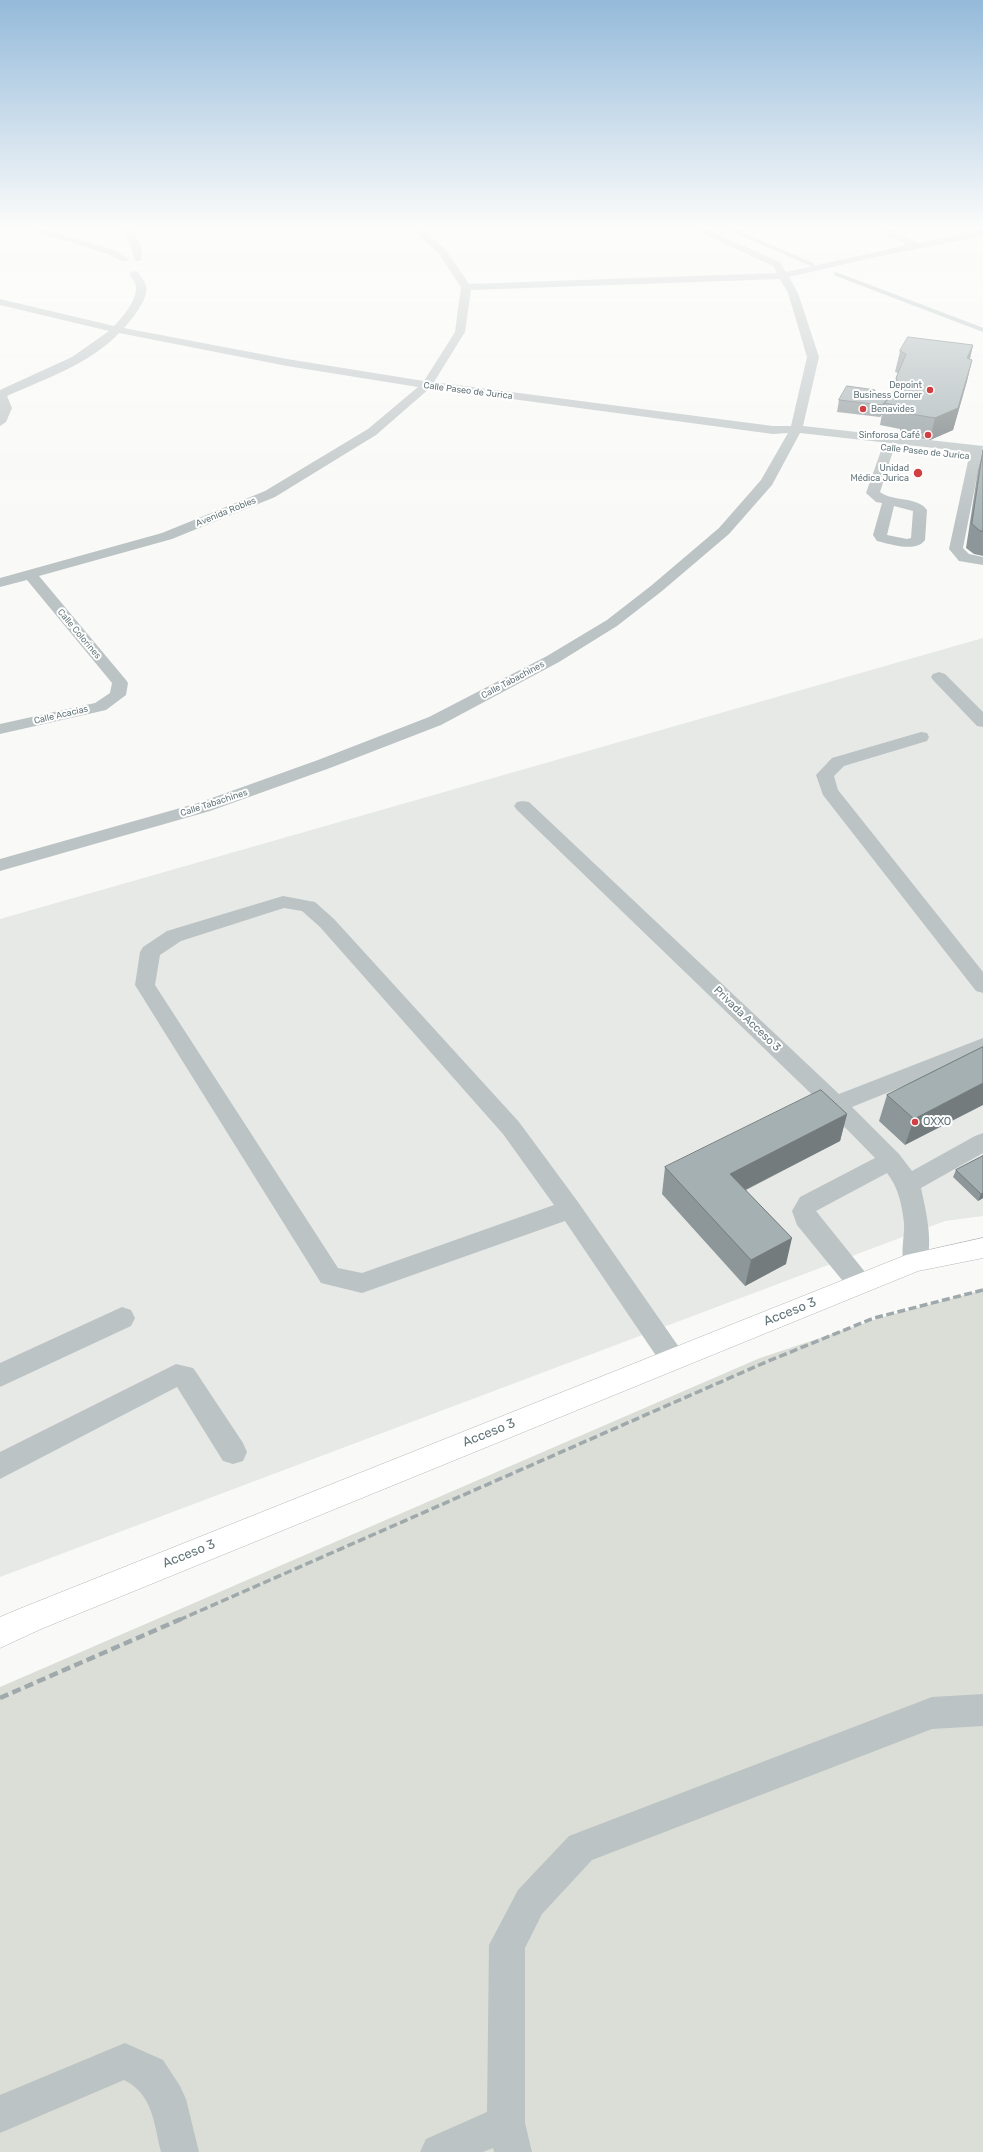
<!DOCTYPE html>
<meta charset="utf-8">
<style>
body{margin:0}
canvas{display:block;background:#f9f9f7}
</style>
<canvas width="983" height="2152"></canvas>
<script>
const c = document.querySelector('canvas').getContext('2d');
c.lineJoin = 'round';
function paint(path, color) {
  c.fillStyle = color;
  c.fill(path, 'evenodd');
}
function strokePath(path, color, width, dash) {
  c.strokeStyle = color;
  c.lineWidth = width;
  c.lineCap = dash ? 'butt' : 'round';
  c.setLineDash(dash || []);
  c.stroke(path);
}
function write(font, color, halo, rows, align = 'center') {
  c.font = font + ' Rubik,sans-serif';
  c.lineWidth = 4;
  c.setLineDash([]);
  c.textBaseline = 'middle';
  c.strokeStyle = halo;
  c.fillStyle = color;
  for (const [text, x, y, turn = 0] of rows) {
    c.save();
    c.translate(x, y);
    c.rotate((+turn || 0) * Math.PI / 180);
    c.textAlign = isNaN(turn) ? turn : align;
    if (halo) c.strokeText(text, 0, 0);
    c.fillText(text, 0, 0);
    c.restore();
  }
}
paint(new Path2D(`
 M 983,638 L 983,1216 L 945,1221 L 0,1577 L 0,919 Z`), '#e7e9e7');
paint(new Path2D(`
 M 983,1290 L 983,2152 L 0,2152 L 0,1687 L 760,1358 L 883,1317 Z`), '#dbded7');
strokePath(new Path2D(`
 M 728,228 L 813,265
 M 836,274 L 983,330`), '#b6c4c5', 4);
const major = new Path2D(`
 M 983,1238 L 983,1258 L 918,1271 L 41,1629 L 0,1648 L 0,1617 L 19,1609 L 906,1255 Z`);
strokePath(major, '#b3b9bb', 1);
paint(new Path2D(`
 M 23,228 L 39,228 L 114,250 L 129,259 L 127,261 L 121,261 L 108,254 Z
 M 122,228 L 132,228 L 142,249 L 141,261 L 135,261 L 132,249 Z
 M 411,228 L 422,228 L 446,250 L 469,284 L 777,273 L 773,266 L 690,228 L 703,228 L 780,262 L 786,272 L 907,245 L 873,228 L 886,228 L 918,243 L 983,230 L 983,236 L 871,258 L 789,277 L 798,293 L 819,357 L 803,426 L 983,446 L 963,548 L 969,554 L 983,557 L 983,565 L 959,561 L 949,549 L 970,452 L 800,433 L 772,485 L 729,534 L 662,591 L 617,626 L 559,662 L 441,725 L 330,768 L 210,811 L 0,871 L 0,859 L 198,803 L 318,760 L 429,717 L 547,656 L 607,620 L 652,585 L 719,528 L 761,480 L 788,433 L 773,434 L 430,388 L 376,435 L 275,497 L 172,539 L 39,576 L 126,680 L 128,683 L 126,695 L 106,710 L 0,734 L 0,724 L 95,703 L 110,693 L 112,683 L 27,580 L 0,587 L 0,578 L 162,533 L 265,491 L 368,429 L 418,387 L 287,366 L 119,333 C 90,364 45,379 7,396 L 12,408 L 6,422 L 0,426 L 0,390 L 72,357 L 109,331 L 0,305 L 0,299 L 114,326 C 123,317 136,301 136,288 C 136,283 132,278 129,274 L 134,271 L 138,272 C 140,276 145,281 146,286 C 149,299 132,319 124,328 L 287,359 L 424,381 L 455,332 L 461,287 L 439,254 ZM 780,279 L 788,293 L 807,357 L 791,426 L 773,426 L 434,382 L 465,332 L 471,290 Z
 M 888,444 L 894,448 L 880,492 C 893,502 917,496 927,510 L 925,540 C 916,553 890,544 877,541 L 873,535 L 882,503 L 876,502 L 866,493 L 882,448 ZM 894,506 L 913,511 L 911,538 L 907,539 L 887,535 Z
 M 939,672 L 945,674 L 983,712 L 983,727 L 977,726 L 933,680 L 931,677 L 933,674 Z
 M 921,732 L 927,733 L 929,737 L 927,741 L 844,766 L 834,776 L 838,790 L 983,972 L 983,993 L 976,991 L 823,795 L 816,775 L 832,758 Z
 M 523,801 L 529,802 L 839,1094 L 983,1038 L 983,1054 L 852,1107 L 899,1154 L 912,1171 L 975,1136 L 983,1133 L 983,1153 L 921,1188 C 926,1211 935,1247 924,1269 L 915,1272 L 906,1269 C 899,1255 905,1238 904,1223 C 902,1204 898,1187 887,1173 L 816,1211 L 869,1277 L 873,1284 L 869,1291 L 860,1294 L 851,1291 L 797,1225 L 792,1211 L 800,1197 L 875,1158 L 828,1110 L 517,810 L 514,806 L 517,802 Z
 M 283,896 L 315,902 L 334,919 L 519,1122 L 578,1202 L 681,1350 L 685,1358 L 681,1366 L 672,1369 L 663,1366 L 565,1221 L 362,1293 L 321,1283 L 135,985 L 140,952 L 143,947 L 167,931 ZM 284,908 L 302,911 L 320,927 L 503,1134 L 554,1205 L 362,1273 L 338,1268 L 155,985 L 160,955 L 181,941 Z
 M 122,1307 L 131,1310 L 135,1318 L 131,1326 L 0,1387 L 0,1363 Z
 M 176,1364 L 193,1368 L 196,1372 L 243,1443 L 247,1452 L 243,1461 L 233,1464 L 223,1461 L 177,1387 L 0,1479 L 0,1452 Z
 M 983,1694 L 983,1726 L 932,1729 L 592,1860 L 542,1914 L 525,1948 L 525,2123 L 532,2152 L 494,2152 L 493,2148 L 483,2152 L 420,2152 L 426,2139 L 487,2112 L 489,1945 L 518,1890 L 569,1836 L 932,1697 Z
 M 125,2043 L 163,2060 L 180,2086 L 186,2099 L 199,2152 L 161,2152 C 154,2124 153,2094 124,2080 L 0,2133 L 0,2095 Z`), '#bcc3c4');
paint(major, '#fff');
strokePath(new Path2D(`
 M 179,1620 L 766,1362 L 874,1318 L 983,1290`), '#9fa8ab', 3.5, [8, 3.5]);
strokePath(new Path2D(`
 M 0,1698 L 181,1619`), '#9fa8ab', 4.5, [9, 4.5]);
paint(new Path2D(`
 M 973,345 L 970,359 L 972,360 L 967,381 L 953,430 L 930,440 L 900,435 L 900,429 L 880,425 L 882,414 L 880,417 L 837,412 L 839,400 L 875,393 L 891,396 L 892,394 L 896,378 L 898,373 L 895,372 L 900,351 Z
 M 983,449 L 983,556 L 974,554 L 966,548 L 978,470 Z
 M 983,1047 L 905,1145 L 879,1121 L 887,1095 Z
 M 847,1114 L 840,1141 L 746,1190 L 786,1264 L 745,1286 L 662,1194 L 665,1167 Z
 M 983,1156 L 983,1198 L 978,1201 L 953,1177 L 956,1170 Z`), '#8d9799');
paint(new Path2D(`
 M 973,345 L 968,366 L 967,358 Z
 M 972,360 L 967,381 L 953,430 L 930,440 L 935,418 Z
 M 891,395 L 889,404 L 885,403 L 882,414 L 880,417 L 882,405 Z
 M 983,1083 L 983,1105 L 905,1145 L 914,1119 Z
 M 847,1114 L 840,1141 L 725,1200 L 730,1174 Z
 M 983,1193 L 983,1198 L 978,1201 L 981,1194 Z
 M 792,1238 L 786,1264 L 745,1286 L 751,1260 Z`), '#737b7d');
const building = new Path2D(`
 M 908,337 L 973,345 L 967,358 L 972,360 L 958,408 L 935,418 L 905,413 L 904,407 L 885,403 L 900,386 L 896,378 L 906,354 L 900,351 Z
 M 847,386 L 875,390 L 874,393 L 891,395 L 882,405 L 839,400 Z
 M 983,450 L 983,531 L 980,531 L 972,524 Z
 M 983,1047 L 983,1083 L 914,1119 L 887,1095 Z
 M 821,1090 L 847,1114 L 730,1174 L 792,1238 L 751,1260 L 665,1167 Z
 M 983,1156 L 983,1193 L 981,1194 L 956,1170 Z`);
paint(building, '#a4b0b2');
strokePath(building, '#737b7d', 1);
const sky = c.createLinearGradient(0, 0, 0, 529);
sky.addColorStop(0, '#94bada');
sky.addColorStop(0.43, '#fcfcfb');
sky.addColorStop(1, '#fcfcfb00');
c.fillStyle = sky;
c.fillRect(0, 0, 983, 529);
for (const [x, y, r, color] of [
 [930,390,4,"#d23f43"],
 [863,409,4,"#d23f43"],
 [928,435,4,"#d23f43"],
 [918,473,5,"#d23f43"],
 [915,1122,4,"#d23f43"]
]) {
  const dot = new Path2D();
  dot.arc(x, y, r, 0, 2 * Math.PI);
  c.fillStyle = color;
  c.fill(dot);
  strokePath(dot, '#fff', 1.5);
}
write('9px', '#637579', '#fff', [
 ["Depoint",922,385],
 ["Business Corner",922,395],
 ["Benavides",871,409,"left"],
 ["Sinforosa Café",920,435],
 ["Unidad",909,468],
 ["Médica Jurica",909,478]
], 'right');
write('9px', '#637579', '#fff', [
 ["Calle Paseo de Jurica",468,391,7],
 ["Calle Paseo de Jurica",925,452,6],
 ["Avenida Robles",226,512,-22],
 ["Calle Colorines",79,634,50],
 ["Calle Tabachines",513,680,-28],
 ["Calle Acacias",61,715,-13],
 ["Calle Tabachines",214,803,-18]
]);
write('11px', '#637579', '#fff', [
 ["Privada Acceso 3",747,1019,44]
]);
write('11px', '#637579', '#fff', [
 ["OXXO",923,1122]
], 'left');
write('13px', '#637579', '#fff', [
 ["Acceso 3",790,1312,-22],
 ["Acceso 3",489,1433,-22],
 ["Acceso 3",189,1554,-22]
]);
</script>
